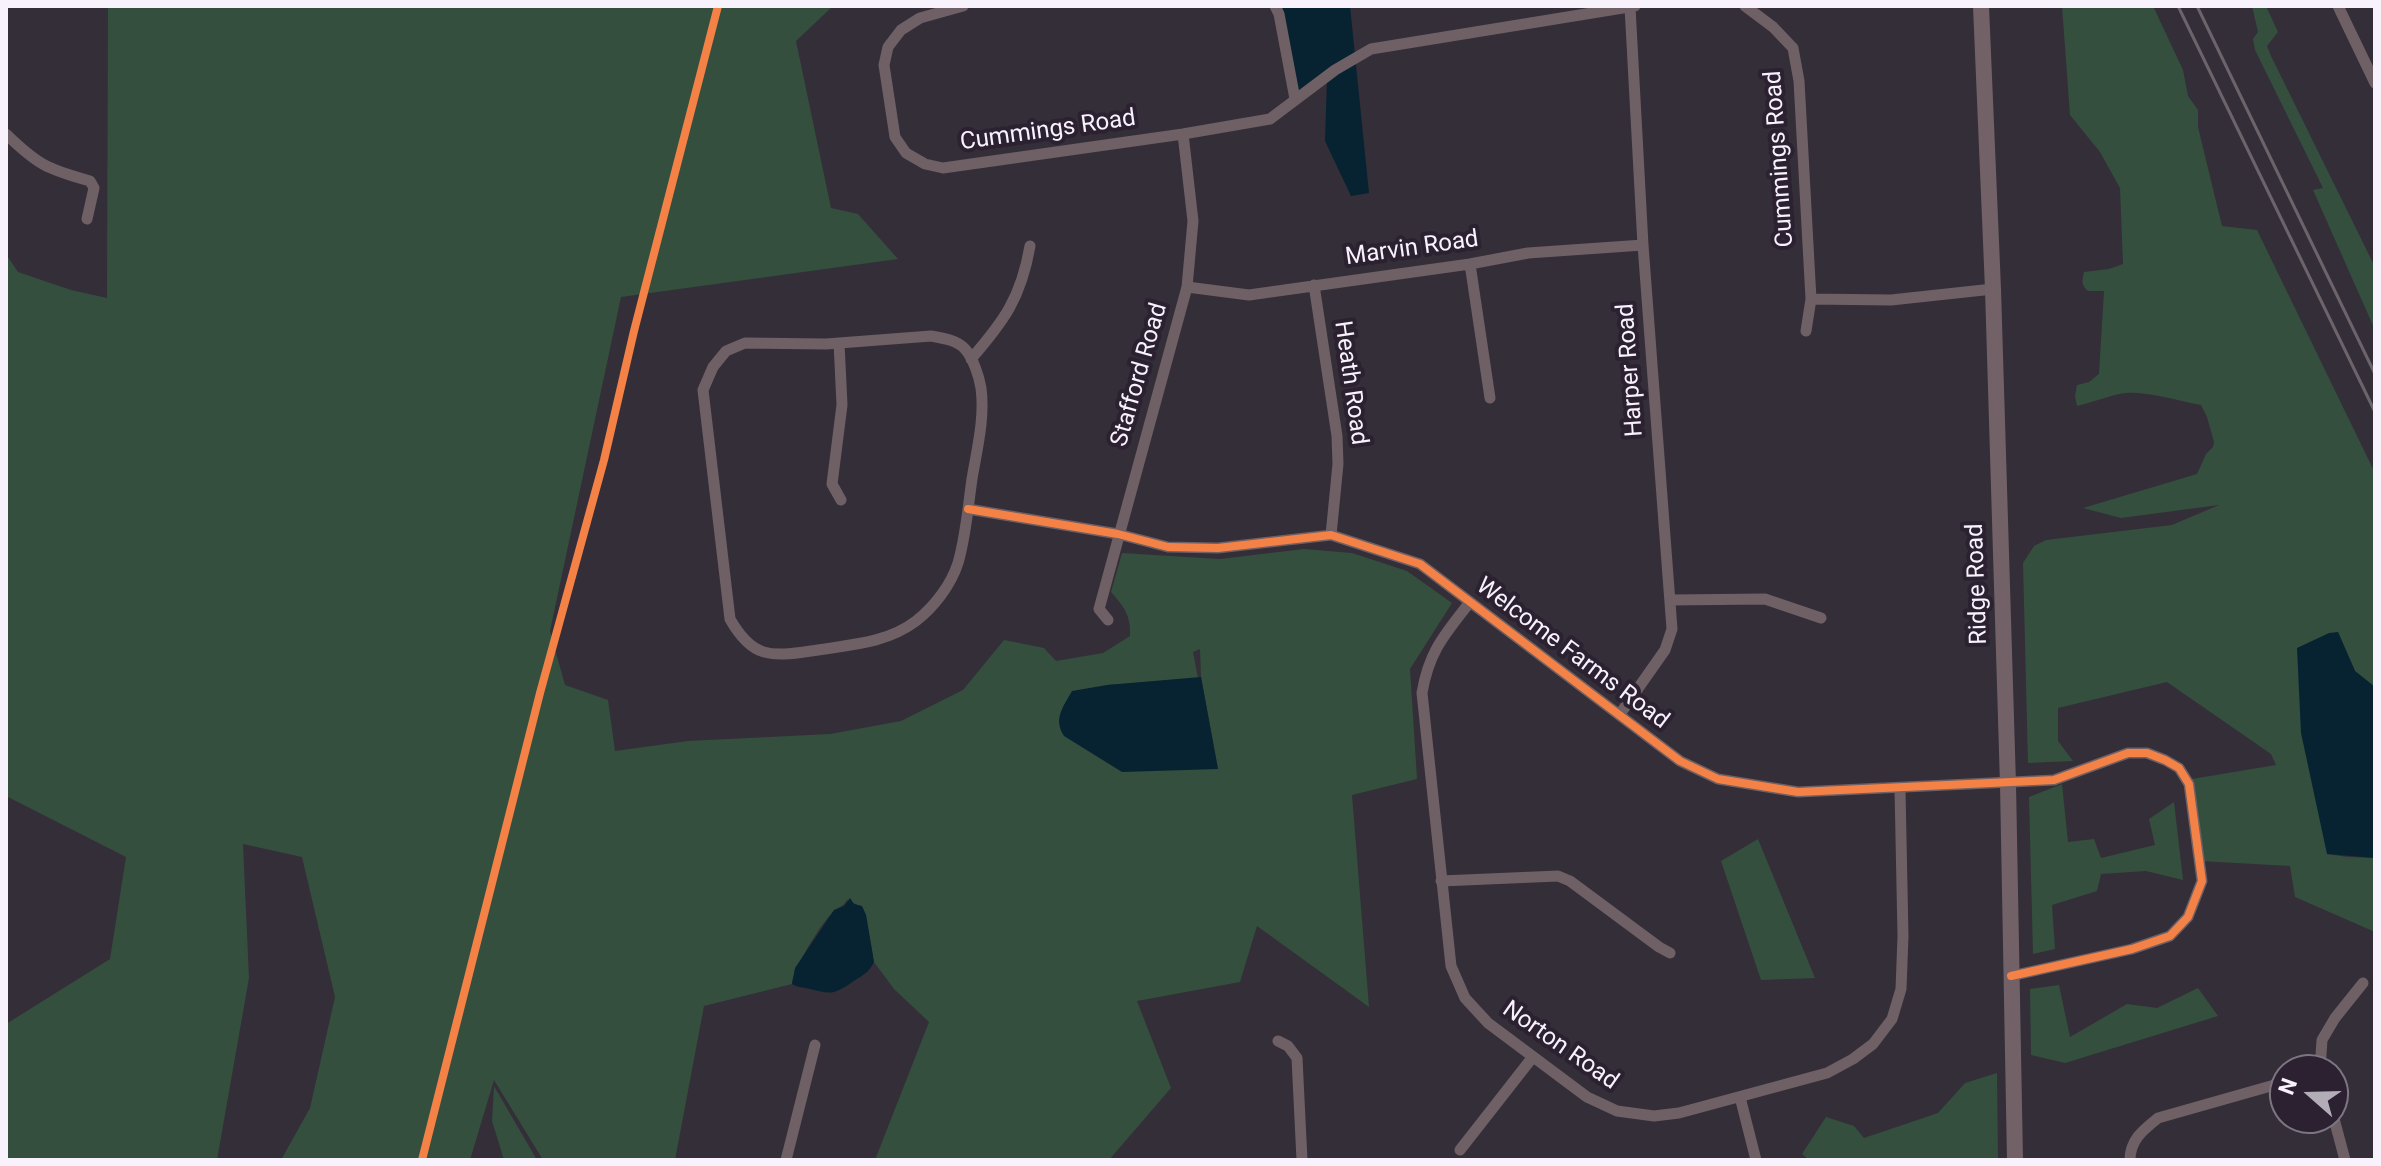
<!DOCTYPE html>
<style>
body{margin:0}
#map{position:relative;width:2381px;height:1166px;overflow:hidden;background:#342e38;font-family:Roboto,sans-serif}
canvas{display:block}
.frame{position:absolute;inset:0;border:8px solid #f8f2fc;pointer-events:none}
.north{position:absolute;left:2269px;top:1054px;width:80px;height:80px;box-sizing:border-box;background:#2b2131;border:2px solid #7d7582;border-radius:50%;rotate:290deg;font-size:22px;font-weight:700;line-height:32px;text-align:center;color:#f8f2fc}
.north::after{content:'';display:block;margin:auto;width:28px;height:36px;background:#b3adb7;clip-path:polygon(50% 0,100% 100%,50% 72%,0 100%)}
</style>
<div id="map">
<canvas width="2381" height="1166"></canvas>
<div class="frame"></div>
<div class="north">N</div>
</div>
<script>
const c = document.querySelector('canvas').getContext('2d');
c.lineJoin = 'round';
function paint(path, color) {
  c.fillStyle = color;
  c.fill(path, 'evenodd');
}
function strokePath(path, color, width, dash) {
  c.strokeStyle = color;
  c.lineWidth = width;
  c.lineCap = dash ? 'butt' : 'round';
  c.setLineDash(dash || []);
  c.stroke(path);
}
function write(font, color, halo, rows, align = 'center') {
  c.font = font + ' Roboto,sans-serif';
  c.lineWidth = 8;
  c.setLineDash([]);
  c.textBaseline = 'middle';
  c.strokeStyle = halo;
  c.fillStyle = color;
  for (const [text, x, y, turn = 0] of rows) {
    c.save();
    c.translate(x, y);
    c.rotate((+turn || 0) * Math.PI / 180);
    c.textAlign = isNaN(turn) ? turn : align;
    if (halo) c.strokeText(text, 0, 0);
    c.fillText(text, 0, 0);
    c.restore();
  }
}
paint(new Path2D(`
 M 108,6 L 833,6 L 796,41 L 831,208 L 858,214 L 898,259 L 621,297 L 550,631 L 565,685 L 608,700 L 615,751 L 688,741 L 830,734 L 901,721 L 963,690 L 1004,640 L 1044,648 L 1056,661 L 1103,653 L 1130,636 C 1131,615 1124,607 1111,592 L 1122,553 L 1220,559 L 1304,549 L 1352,553 L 1407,571 L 1452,603 L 1410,669 L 1417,779 L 1352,795 L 1369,1007 L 1257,926 L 1240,982 L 1137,1001 L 1171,1088 L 1109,1160 L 875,1160 L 929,1022 L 894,989 L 874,962 L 866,915 L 862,907 L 847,900 C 843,907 838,907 833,912 C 822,922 792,970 792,984 L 704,1006 L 675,1160 L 543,1160 L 494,1080 L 470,1160 L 281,1160 L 310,1108 L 335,997 L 302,857 L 243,844 L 249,978 L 217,1160 L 6,1160 L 6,1024 L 110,959 L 126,857 L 6,796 L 6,254 L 18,272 L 71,290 L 107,298 ZM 1200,649 L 1201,677 L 1218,769 L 1107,685 L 1198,678 L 1193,652 Z
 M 2062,6 L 2153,6 L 2183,70 L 2188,96 L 2198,110 L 2198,127 L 2222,226 L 2257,230 L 2375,473 L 2375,687 L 2355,671 L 2338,632 L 2327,854 L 2348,857 L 2375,858 L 2375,932 L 2295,897 L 2290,866 L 2200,861 L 2192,779 L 2276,765 L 2271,754 L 2167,682 L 2058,708 L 2058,741 L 2073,761 L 2028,763 L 2023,563 L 2034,546 L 2046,540 L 2172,525 L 2219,505 L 2121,518 L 2083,508 L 2197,474 L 2206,454 L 2213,447 L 2214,442 L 2207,417 L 2201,405 C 2178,401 2148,391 2126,393 C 2114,394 2091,403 2077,406 L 2075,396 L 2077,385 L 2089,382 L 2099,374 L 2104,291 L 2088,291 C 2081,285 2082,281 2084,272 L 2109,269 L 2123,264 L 2120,188 L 2100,152 L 2070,115 Z
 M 2252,6 L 2266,6 L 2278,32 L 2267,46 L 2271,56 L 2375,267 L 2375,330 L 2313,190 L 2323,188 L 2255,50 L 2253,39 L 2258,32 Z
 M 2062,784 L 2068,842 L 2094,839 L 2101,858 L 2155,845 L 2149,819 L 2174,802 L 2183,880 L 2146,871 L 2101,874 L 2097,891 L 2052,905 L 2055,949 L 2033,954 L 2029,797 Z
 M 1758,839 L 1815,978 L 1761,980 L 1721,861 Z
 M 2059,985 L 2070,1037 L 2127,1004 L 2157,1008 L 2198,988 L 2218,1016 L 2065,1063 L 2031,1055 L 2030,989 Z
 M 1997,1073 L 1998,1160 L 1809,1160 L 1802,1154 L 1826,1117 L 1854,1126 L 1864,1138 L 1938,1113 L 1965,1083 Z
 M 494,1086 L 537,1160 L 504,1160 L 492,1121 Z`), '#344f3e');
paint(new Path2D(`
 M 1275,6 L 1350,6 L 1369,193 L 1351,196 L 1325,141 L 1327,79 L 1295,102 Z
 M 2338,632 L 2355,671 L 2375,687 L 2375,858 L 2327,854 L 2301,733 L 2297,648 L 2329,633 Z
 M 1201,677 L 1218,769 L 1122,772 L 1064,736 C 1053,719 1063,707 1072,691 L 1107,685 Z
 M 850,898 L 854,904 L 862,906 L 866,915 L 874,962 C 869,973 861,976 851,983 C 833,995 831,994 810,989 C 803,987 798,988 792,984 L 795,968 L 834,910 L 844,906 Z`), '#072331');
strokePath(new Path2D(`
 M 963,6 L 920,18 L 901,30 L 888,47 L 884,65 L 895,137 L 906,153 L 925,164 L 943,168 L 1183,134 L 1270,119 L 1335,70 L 1371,49 L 1635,6
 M 1275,6 L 1279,14 L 1295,99
 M 1745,6 L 1773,27 L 1793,48 L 1799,81 L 1811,299 L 1806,331
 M 2338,6 L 2375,83
 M 6,134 C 38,165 47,169 90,181 L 94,188 L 87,219
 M 1470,264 L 1490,398
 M 1314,285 L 1337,436 L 1338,464 L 1331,535
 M 1187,287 L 1249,295 L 1470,264 L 1528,253 L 1643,245
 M 1811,299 L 1891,300 L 1993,289
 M 931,336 C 942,338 957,340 965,349 C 973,358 979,376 981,388 C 985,418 977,449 972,479 C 968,506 966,536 958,563 C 951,585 934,607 916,621 C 886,644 847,645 811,651 C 770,657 752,658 730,619 L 703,390 L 713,367 L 726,351 L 745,343 L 826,344 Z
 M 839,343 L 842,405 L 832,484 L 841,500
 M 971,359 C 1004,321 1021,298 1030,246
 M 968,509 L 1118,534 L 1168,547 L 1218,548 L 1331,535 L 1420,564 L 1680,761 L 1718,779 L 1798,792 L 2054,780 L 2128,753 L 2147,753 L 2165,760 L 2179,768 L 2189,784 L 2202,881 L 2188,917 L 2170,936 L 2132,949 L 2011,976
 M 1670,600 L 1765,599 L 1821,618
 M 1470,602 C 1445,634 1429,651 1422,693 L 1451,966 L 1465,998 L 1488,1023 L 1587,1097 L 1617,1111 L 1654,1116 L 1679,1113 L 1827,1073 L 1853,1059 L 1873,1044 L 1892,1019 L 1901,989 L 1903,936 L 1900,789
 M 1108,620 L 1099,609 L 1187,287 L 1193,221 L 1183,134
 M 1620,714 L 1665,650 L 1672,629 L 1643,245 L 1630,7
 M 1441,881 L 1558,876 L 1570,881 L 1659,947 L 1670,953
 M 1278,1041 L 1288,1046 L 1297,1058 L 1302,1160
 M 2320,1070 L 2322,1040 L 2335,1018 L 2363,983
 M 1740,1097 L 1756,1160
 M 2333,1115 L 2345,1160
 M 1460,1150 L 1532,1058
 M 786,1160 L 815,1045
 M 2130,1160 C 2130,1140 2143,1130 2158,1118 L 2285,1082`), '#6e6065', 11);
strokePath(new Path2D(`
 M 1981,6 L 1993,289 L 2008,784 L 2015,1160`), '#726268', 16);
strokePath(new Path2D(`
 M 2178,6 L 2375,412
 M 2197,6 L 2375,374`), '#6d646b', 3);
strokePath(new Path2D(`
 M 968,509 L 1118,534 L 1168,547 L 1218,548 L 1331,535 L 1420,564 L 1680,761 L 1718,779 L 1798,792 L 2054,780 L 2128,753 L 2147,753 L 2165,760 L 2179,768 L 2189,784 L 2202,881 L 2188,917 L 2170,936 L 2132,949 L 2011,976
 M 422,1160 L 540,693 L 604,460 L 634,331 L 718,6`), '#f48246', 8);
write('24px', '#f8f2fc', '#2b2131', [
 ["Cummings Road",1048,131,-8],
 ["Cummings Road",1780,159,-94],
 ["Marvin Road",1412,249,-8],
 ["Harper Road",1631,370,-94],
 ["Stafford Road",1140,375,-74],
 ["Heath Road",1350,383,82],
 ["Ridge Road",1978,584,-92],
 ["Welcome Farms Road",1572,654,37],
 ["Norton Road",1560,1046,35]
]);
</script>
